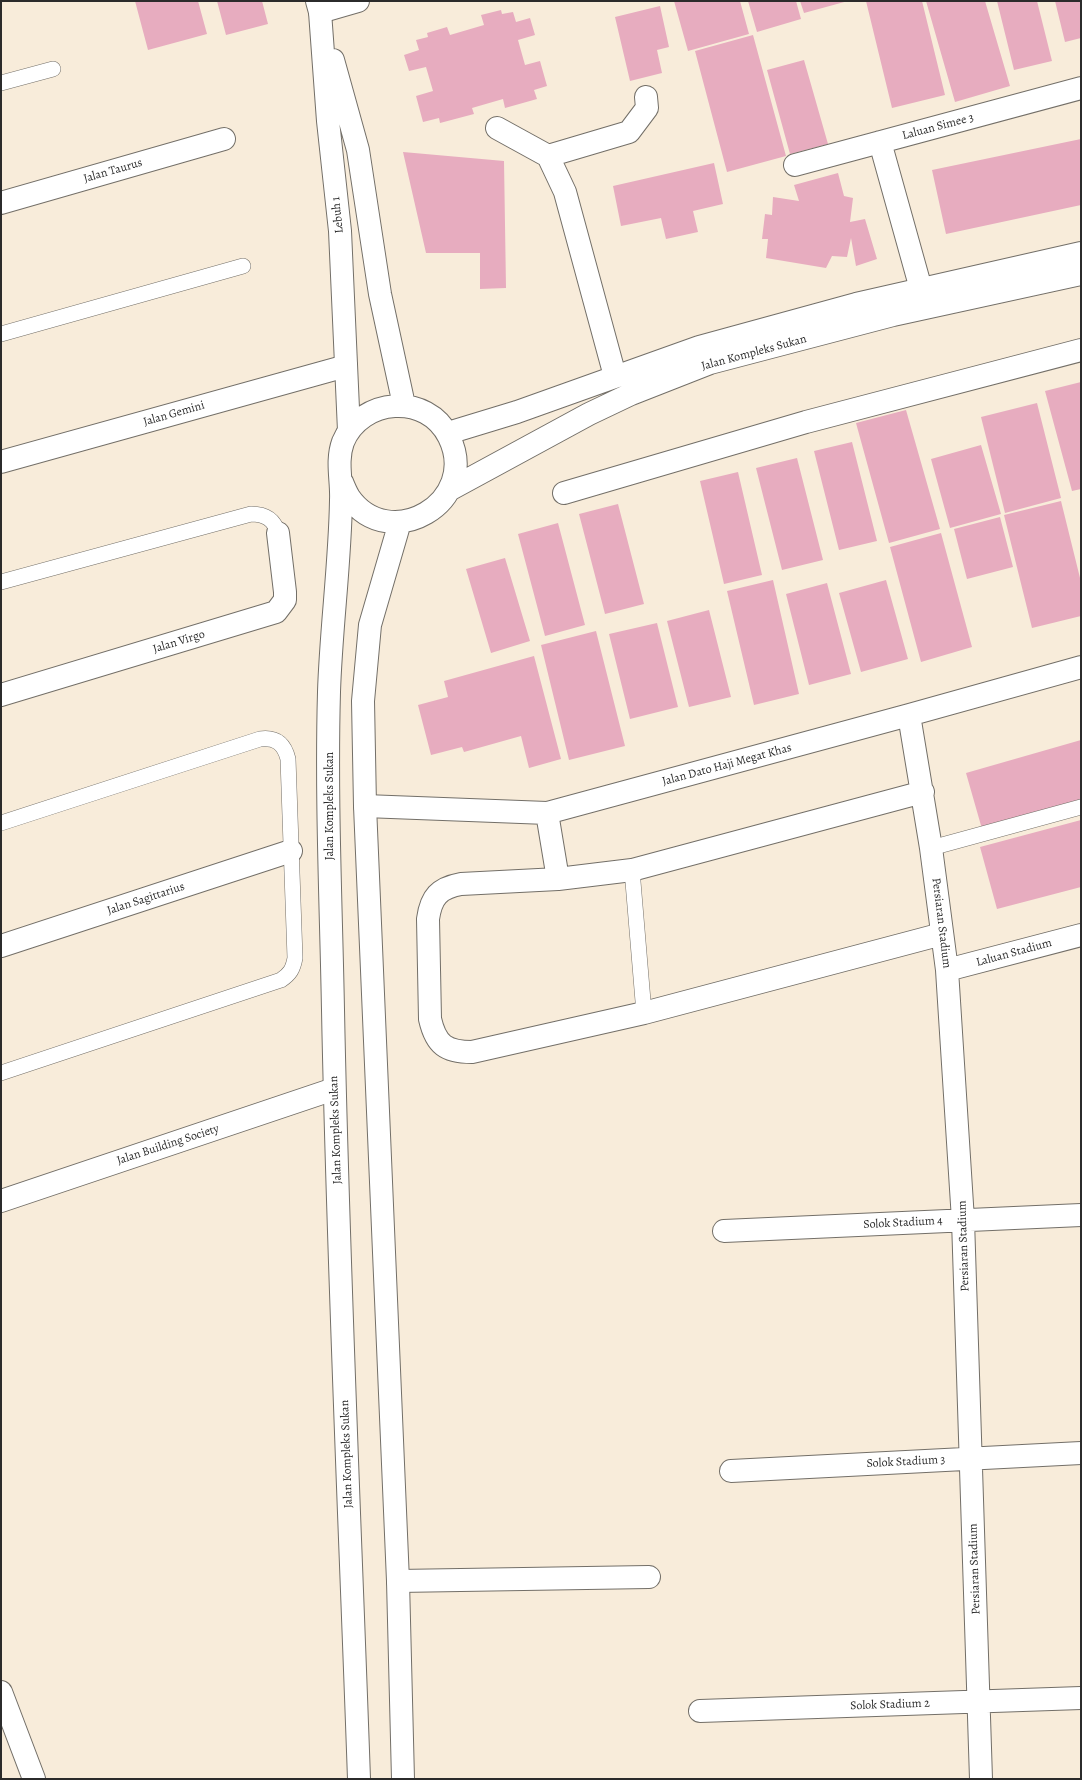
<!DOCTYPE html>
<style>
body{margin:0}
#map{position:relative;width:1082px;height:1780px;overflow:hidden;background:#f8ecda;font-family:Alegreya,serif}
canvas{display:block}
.frame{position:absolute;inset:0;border:2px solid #2b2b2b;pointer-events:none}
</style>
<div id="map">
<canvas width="1082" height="1780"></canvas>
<div class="frame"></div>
</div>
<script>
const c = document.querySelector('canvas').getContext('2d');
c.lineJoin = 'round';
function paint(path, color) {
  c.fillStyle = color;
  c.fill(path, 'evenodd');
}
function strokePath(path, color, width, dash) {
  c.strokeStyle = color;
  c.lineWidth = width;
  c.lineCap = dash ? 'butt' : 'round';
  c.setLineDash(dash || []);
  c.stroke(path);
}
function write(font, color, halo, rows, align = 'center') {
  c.font = font + ' Alegreya,serif';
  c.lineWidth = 3;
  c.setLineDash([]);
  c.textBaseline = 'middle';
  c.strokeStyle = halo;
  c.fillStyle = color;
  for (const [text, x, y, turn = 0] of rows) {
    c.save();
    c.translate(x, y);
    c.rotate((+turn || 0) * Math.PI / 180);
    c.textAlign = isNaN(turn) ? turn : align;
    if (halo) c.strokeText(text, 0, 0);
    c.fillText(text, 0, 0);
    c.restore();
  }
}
paint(new Path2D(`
 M 135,1 L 198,1 L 207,34 L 148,50 Z
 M 217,1 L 262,1 L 268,24 L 226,35 Z
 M 674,1 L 740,1 L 749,34 L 688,51 Z
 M 748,1 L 796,1 L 801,19 L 757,32 Z
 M 800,1 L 848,1 L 804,13 Z
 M 866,1 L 922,1 L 945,95 L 892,108 Z
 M 926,1 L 985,1 L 1010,86 L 955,102 Z
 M 997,1 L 1037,1 L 1052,61 L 1014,70 Z
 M 1055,1 L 1081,1 L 1081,38 L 1065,42 Z
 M 660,6 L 669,47 L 657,50 L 662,73 L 630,81 L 615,17 Z
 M 501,10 L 502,14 L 513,12 L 516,22 L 530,18 L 535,35 L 518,40 L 525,65 L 540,61 L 547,86 L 534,90 L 537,99 L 505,108 L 503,99 L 472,108 L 474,114 L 440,123 L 439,118 L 423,122 L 416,96 L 433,91 L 426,67 L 409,71 L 404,55 L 419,50 L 416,40 L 428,37 L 427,33 L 447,27 L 450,35 L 484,25 L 481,15 Z
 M 753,35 L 786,156 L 727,172 L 695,51 Z
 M 804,60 L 828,144 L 790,154 L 767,70 Z
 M 1081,139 L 1081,205 L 946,234 L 932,170 Z
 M 403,152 L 504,161 L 506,288 L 480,289 L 480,253 L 426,253 Z
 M 714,163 L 723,204 L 693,211 L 698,232 L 666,239 L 661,218 L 621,226 L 613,186 Z
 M 838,173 L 844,196 L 853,198 L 850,222 L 865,219 L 877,259 L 856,266 L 851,238 L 847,257 L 832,256 L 826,268 L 766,258 L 768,239 L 762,239 L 765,214 L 772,215 L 773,197 L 799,201 L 794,185 Z
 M 1081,382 L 1081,489 L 1072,491 L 1045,391 Z
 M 1037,403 L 1061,498 L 1005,513 L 981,417 Z
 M 906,410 L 940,529 L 889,543 L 856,423 Z
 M 852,442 L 877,541 L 839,550 L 814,451 Z
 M 981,445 L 1001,514 L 950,528 L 931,459 Z
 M 797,458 L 823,560 L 782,570 L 756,468 Z
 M 738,472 L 762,575 L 724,584 L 700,481 Z
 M 1061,501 L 1081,582 L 1081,616 L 1032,628 L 1004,515 Z
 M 618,504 L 644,604 L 605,614 L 579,514 Z
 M 1000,517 L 1013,567 L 967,579 L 954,529 Z
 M 558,523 L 585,625 L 545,636 L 518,534 Z
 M 941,533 L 972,647 L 921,662 L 890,547 Z
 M 505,558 L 530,641 L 491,653 L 466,569 Z
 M 773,580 L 799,694 L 754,705 L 727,591 Z
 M 886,580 L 908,659 L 861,672 L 839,593 Z
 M 827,583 L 851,674 L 809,685 L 786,594 Z
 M 709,610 L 731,697 L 689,707 L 667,621 Z
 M 657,623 L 678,707 L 630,719 L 609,634 Z
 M 596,631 L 625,746 L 569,760 L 541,645 Z
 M 534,656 L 561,759 L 529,768 L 521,736 L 464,752 L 462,747 L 431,755 L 418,705 L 448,697 L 444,681 Z
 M 1081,740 L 1081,800 L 982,829 L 966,773 Z
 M 1081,820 L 1081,887 L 997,909 L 980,847 Z`), '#e7acbf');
const lane = new Path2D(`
 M 1,83 L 53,69
 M 1,334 L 243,266
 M 1,582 L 251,514 C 265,514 274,519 278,533
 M 1,823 L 260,739 C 275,737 284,743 288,759 L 295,958 C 293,969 290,974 281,980 L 1,1073
 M 931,848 L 1081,807
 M 632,870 L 644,1013`);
const street = new Path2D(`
 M 320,12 L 358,1
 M 497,128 L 548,156 L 565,192 L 615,376
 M 880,142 L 921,289
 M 548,156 L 629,132 L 647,108 L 646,97
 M 795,165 L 1081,88
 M 1,203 L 224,139
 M 1,462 L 346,366
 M 564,493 L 806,422 L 1081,350
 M 1,695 L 276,612 L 285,600 L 285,592 L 278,533
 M 909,715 L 931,848 L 947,970 L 963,1220 L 981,1779
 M 923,792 L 632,870 L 558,879 L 461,884 C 439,888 431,897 428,919 L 430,1019 C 436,1045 446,1052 472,1052 L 644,1013 L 942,934
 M 365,806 L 547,813 L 909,715 L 1081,667
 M 547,813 L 558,879
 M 1,946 L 291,851
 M 947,970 L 1081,935
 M 1,1201 L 334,1089
 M 724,1231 L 1081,1215
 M 731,1471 L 1081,1453
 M 398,1581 L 649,1577
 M 1,1692 L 34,1779
 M 700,1711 L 1081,1698`);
const secondary = new Path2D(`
 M 317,1 L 320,12 L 328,121 L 340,231 L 349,431
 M 333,60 L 358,150 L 380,294 L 404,405
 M 448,433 L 517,412 L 699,347 L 856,304 L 1081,253
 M 342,482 C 344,487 346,492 349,497 C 389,555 481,502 449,437 C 427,392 361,398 343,442 C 336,461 342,481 341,500 C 340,564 331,628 329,692 C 326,798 331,904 333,1010 C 338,1266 350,1523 359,1779
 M 449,490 L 589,414 L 631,394 L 710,363 L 893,315 L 1081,274
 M 400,522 L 370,625 L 363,701 L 365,806 L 398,1581 L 403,1779`);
strokePath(lane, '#736f68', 16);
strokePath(street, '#736f68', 24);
strokePath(secondary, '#736f68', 24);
strokePath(lane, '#fff', 15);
strokePath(street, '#fff', 22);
strokePath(secondary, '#fff', 22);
write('12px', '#2b2b2b', '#fff', [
 ["Laluan Simee 3",938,127,-15],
 ["Jalan Taurus",113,171,-16],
 ["Lebuh 1",338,215,-96],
 ["Jalan Kompleks Sukan",754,353,-15],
 ["Jalan Gemini",174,414,-16],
 ["Jalan Virgo",179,642,-17],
 ["Jalan Dato Haji Megat Khas",727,765,-15],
 ["Jalan Kompleks Sukan",330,806,-90],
 ["Jalan Sagittarius",146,899,-18],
 ["Persiaran Stadium",941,923,83],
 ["Laluan Stadium",1014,953,-15],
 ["Jalan Kompleks Sukan",336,1130,-92],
 ["Jalan Building Society",168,1145,-18],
 ["Solok Stadium 4",903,1223,-3],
 ["Persiaran Stadium",964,1246,-92],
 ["Jalan Kompleks Sukan",347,1454,-92],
 ["Solok Stadium 3",906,1462,-3],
 ["Persiaran Stadium",975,1569,-92],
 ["Solok Stadium 2",890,1705,-2]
]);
</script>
